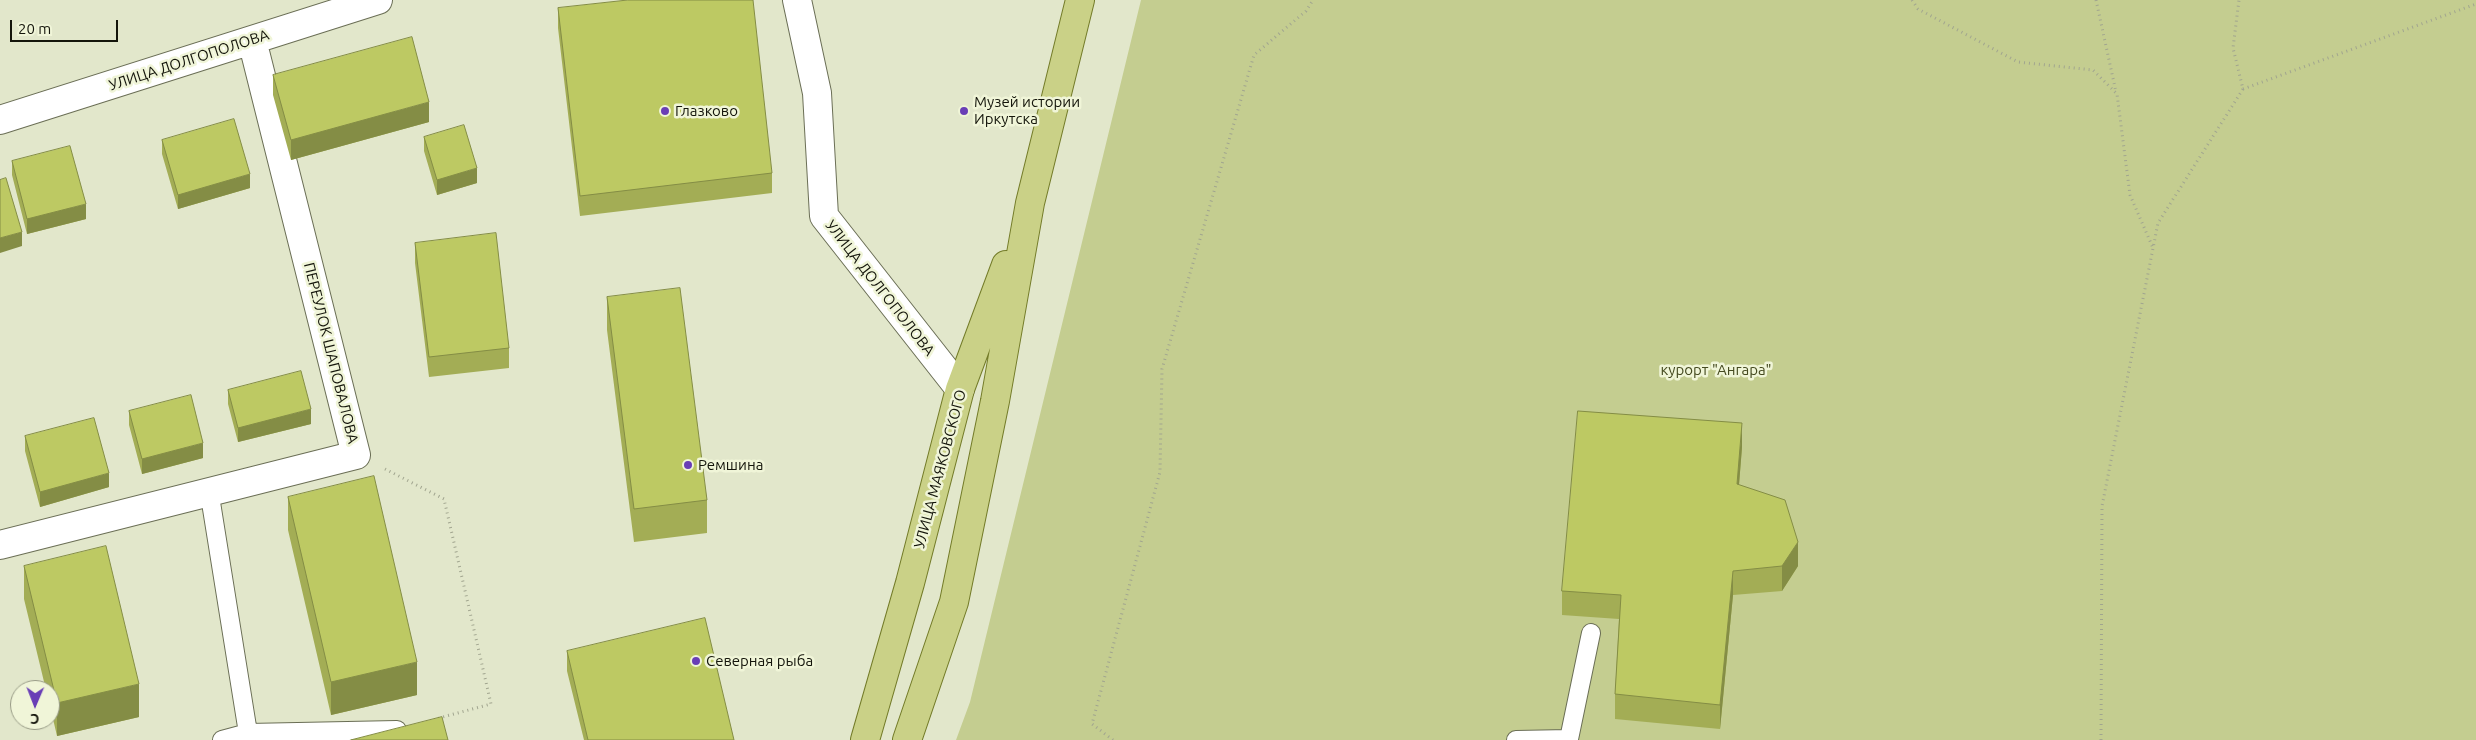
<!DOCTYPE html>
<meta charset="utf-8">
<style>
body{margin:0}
#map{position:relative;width:2476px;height:740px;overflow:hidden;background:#e2e7cb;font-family:Ubuntu,sans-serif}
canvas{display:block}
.north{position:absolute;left:10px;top:680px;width:50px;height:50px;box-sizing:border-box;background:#f0f5d8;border:1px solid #989b86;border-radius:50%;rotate:181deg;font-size:14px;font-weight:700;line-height:20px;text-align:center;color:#14150b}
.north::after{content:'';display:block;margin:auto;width:18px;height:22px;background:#693eb6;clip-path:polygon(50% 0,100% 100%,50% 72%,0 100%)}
.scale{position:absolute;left:10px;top:20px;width:108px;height:22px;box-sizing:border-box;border:2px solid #14150b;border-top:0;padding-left:6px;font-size:15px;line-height:18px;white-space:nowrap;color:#14150b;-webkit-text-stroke:4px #f0f5d8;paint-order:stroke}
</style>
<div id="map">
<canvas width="2476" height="740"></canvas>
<div class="north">С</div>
<div class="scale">20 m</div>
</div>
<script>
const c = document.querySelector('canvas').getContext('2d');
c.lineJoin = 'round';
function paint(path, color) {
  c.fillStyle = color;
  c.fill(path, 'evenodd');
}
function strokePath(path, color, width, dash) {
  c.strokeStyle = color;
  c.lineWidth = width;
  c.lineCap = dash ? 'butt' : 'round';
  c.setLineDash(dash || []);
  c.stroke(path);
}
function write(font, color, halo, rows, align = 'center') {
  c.font = font + ' Ubuntu,sans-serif';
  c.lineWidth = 5;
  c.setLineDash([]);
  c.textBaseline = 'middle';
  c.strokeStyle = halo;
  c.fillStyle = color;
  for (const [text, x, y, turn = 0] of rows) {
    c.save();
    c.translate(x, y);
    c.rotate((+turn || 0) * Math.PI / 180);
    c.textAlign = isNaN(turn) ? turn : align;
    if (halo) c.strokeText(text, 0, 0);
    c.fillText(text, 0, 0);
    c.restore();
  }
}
paint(new Path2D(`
 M 1141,0 L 2476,0 L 2476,740 L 956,740 L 970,702 Z`), '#c4cd90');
const lane = new Path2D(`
 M 209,490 L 248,733
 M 222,740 L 248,733 L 397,730
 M 1516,740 L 1569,739 L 1591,633`);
const street = new Path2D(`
 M 797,0 L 817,93 L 824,216 L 960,389
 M 0,120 L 378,0
 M 0,545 L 356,455 L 252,40`);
const primary = new Path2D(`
 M 865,740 L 910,583 L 960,389 L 1006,265
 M 907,740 L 954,602 L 995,401 L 1030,203 L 1080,0`);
strokePath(lane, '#6a6e55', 20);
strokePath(street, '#6a6e55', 30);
strokePath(primary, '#737b28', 30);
strokePath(new Path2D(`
 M 1912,0 L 1918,9 L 2018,62 L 2093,70 L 2117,94 L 2130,195 L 2153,248
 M 2096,0 L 2116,92
 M 2243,89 L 2476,4
 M 385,469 L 444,499 L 491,704 L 439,718
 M 1113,740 L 1092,724 L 1160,472 L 1162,369 L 1254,55 L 1306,11 L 1313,0
 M 2101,740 L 2102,506 L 2158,223 L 2243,89 L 2233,48 L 2239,0`), '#a1a58f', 3, [1, 4]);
strokePath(lane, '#fff', 18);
strokePath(street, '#fff', 28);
strokePath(primary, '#cad187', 28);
paint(new Path2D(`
 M 558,8 L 772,173 L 772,193 L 580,216 L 558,28 Z
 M 273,75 L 429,122 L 291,160 L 273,95 Z
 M 424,137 L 477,183 L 437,195 L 424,151 Z
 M 162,140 L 250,188 L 178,209 L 162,154 Z
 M 12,161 L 86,219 L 27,234 L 12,175 Z
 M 415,243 L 509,348 L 509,368 L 429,377 L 415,263 Z
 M 607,297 L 707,500 L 707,533 L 634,542 L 607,330 Z
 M 228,390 L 311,424 L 238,442 L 228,404 Z
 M 129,411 L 203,458 L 142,474 L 129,425 Z
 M 25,436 L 109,487 L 40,507 L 25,451 Z
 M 1742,447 L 1739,485 L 1798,566 L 1782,591 L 1733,595 L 1720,729 L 1615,719 L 1615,694 L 1619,619 L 1562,615 L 1562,591 Z
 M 288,497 L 417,695 L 331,715 L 288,530 Z
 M 24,566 L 139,717 L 57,736 L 50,706 L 50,690 L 46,690 L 24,599 Z
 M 567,651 L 734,740 L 584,740 L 567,671 Z`), '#a3ad55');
paint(new Path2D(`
 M 429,102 L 429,122 L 291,160 L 291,140 Z
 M 477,168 L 477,183 L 437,195 L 437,180 Z
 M 250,174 L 250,188 L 178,209 L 178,195 Z
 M 86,204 L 86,219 L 27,234 L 27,219 Z
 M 22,232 L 22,246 L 0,253 L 0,238 Z
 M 311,409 L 311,424 L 238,442 L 238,428 Z
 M 1742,423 L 1742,447 L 1737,509 L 1737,484 Z
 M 203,443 L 203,458 L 142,474 L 142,459 Z
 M 109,473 L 109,487 L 40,507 L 40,492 Z
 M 1798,542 L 1798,566 L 1782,591 L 1782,566 Z
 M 1733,571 L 1733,595 L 1720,729 L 1720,705 Z
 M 417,662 L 417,695 L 331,715 L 331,682 Z
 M 139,684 L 139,717 L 57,736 L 57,703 Z`), '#848d45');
const building = new Path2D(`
 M 628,0 L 753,0 L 772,173 L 580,196 L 558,8 Z
 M 412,37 L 429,102 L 291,140 L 273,75 Z
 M 234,119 L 250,174 L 178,195 L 162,140 Z
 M 464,125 L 477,168 L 437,180 L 424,137 Z
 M 70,146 L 86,204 L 27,219 L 12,161 Z
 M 6,178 L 22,232 L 0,238 L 0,180 Z
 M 496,233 L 509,348 L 429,357 L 415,243 Z
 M 680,288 L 707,500 L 634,509 L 607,297 Z
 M 301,371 L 311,409 L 238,428 L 228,390 Z
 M 191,395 L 203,443 L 142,459 L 129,411 Z
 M 1578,411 L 1742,423 L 1737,484 L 1785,500 L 1798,542 L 1782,566 L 1733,571 L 1720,705 L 1615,694 L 1621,595 L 1562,591 Z
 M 94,418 L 109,473 L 40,492 L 25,436 Z
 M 374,476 L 417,662 L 331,682 L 288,497 Z
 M 106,546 L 139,684 L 57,703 L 24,566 Z
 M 705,618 L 734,740 L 588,740 L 567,651 Z
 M 442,717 L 448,740 L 351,740 Z`);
paint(building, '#bdc963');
strokePath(building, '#848d45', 1);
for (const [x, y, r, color] of [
 [665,111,5,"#693eb6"],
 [964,111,5,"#693eb6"],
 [688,465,5,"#693eb6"],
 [696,661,5,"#693eb6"]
]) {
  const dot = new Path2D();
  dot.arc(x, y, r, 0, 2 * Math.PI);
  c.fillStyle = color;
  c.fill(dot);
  strokePath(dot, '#f0f5d8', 2);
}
write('15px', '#14150b', '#f0f5d8', [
 ["УЛИЦА ДОЛГОПОЛОВА",189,60,-18],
 ["УЛИЦА ДОЛГОПОЛОВА",880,288,52],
 ["ПЕРЕУЛОК ШАПОВАЛОВА",331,353,76],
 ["УЛИЦА МАЯКОВСКОГО",940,469,-75]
]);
write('15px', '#14150b', '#f0f5d8', [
 ["Музей истории",974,102],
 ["Иркутска",974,119],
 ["Глазково",675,111],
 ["Ремшина",698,465],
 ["Северная рыба",706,661]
], 'left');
write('15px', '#454a20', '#f0f5d8', [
 ["курорт \"Ангара\"",1716,370]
]);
</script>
